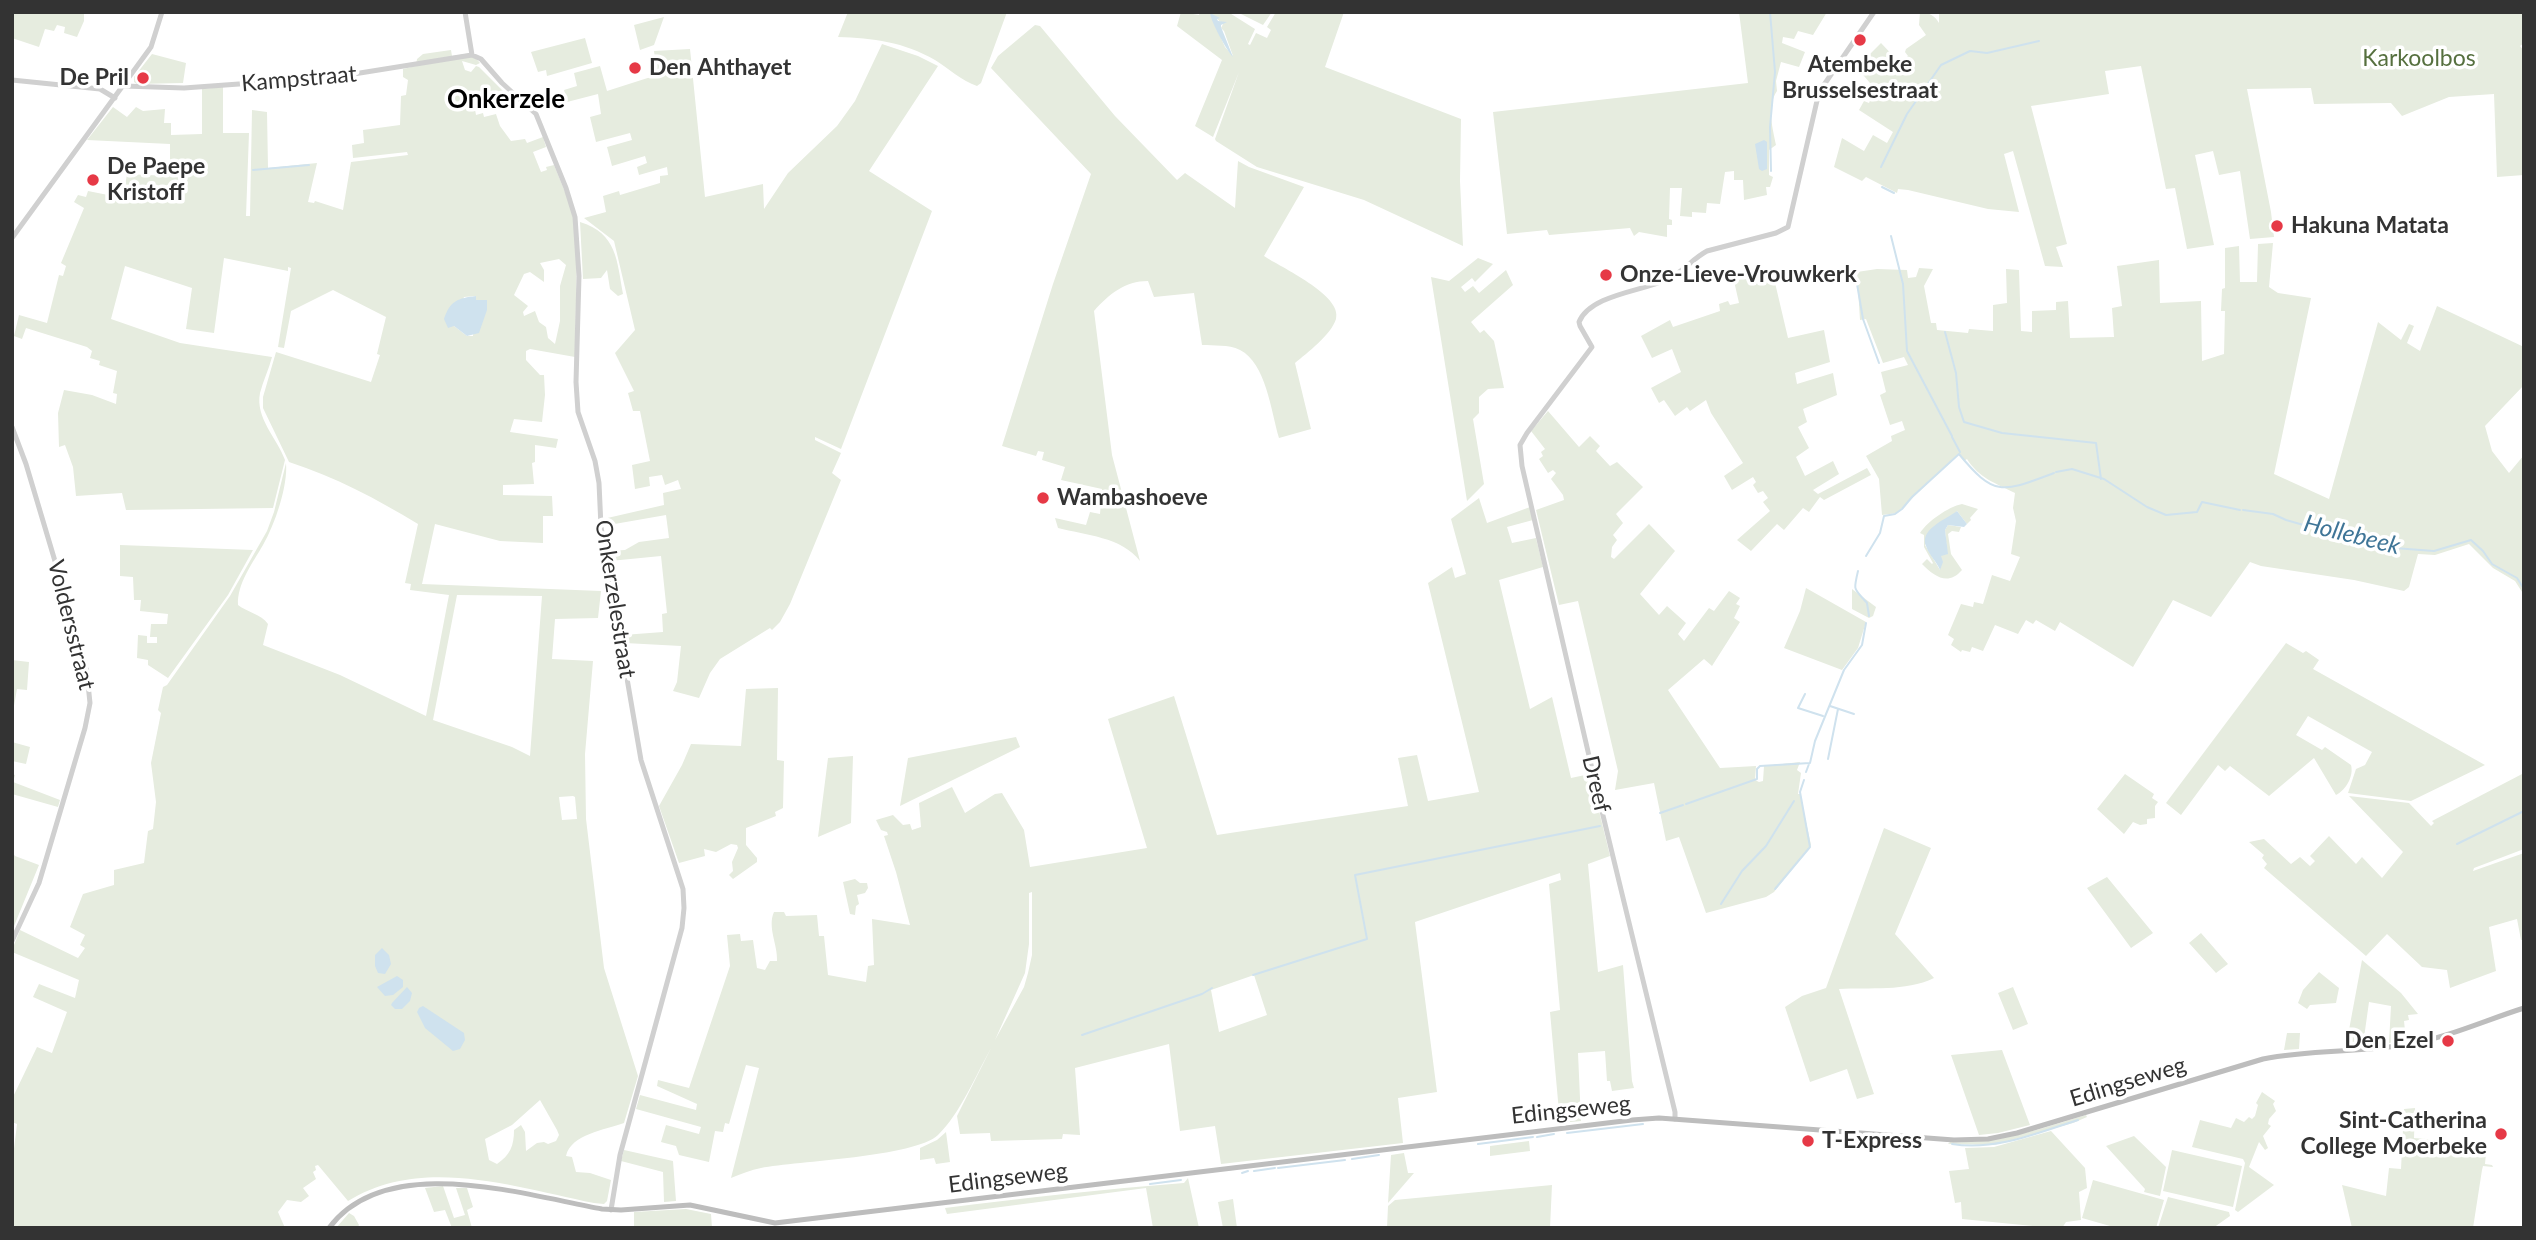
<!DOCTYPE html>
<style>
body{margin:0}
#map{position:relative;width:2536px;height:1240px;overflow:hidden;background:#fff;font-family:Lato,sans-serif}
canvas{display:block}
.frame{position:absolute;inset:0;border:14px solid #333;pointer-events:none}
</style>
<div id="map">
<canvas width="2536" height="1240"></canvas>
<div class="frame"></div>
</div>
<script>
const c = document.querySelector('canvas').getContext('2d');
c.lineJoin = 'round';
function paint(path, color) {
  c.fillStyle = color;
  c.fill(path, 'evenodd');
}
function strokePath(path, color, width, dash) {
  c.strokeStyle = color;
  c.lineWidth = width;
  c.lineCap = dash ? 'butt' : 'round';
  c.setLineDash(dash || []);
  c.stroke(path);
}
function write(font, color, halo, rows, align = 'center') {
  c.font = font + ' Lato,sans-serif';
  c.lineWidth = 7;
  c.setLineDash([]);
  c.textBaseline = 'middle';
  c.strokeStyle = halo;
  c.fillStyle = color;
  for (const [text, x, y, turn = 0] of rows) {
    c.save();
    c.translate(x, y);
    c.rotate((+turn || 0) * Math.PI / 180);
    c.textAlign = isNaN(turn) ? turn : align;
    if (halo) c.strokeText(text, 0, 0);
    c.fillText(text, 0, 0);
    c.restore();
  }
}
paint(new Path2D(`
 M 12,12 L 84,12 L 84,21 L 77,37 L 64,33 L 65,27 L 57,25 L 54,31 L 45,29 L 39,47 L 12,38 Z
 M 848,12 L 1007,12 L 981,83 L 977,86 C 962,81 948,68 935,60 C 904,42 873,38 838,37 Z
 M 1181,12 L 1199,15 L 1200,12 L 1228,12 L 1255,29 L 1248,44 L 1250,45 L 1256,33 L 1267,38 L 1271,30 L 1267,27 L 1276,12 L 1344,12 L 1325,67 L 1461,119 L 1460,181 L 1463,246 L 1364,200 L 1257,167 L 1216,141 L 1215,139 L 1239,72 L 1213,137 L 1195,126 L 1222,60 L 1177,26 ZM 1210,13 L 1223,24 L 1221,28 L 1224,31 L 1233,56 L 1225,47 Z
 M 1237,12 L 1272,12 L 1263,25 Z
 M 1739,12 L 1827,12 L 1813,35 L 1798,31 L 1794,39 L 1783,37 L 1782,43 L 1805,52 L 1799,67 L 1781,62 L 1776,81 L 1777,91 C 1766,107 1773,129 1776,145 L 1769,150 L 1769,175 L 1773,177 L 1770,187 L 1766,187 L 1767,195 L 1744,200 L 1743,180 L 1734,180 L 1734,171 L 1725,172 L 1720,204 L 1707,203 L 1706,213 L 1692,212 L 1692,217 L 1680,216 L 1682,188 L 1670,188 L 1669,219 L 1672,220 L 1672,225 L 1667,225 L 1667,237 L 1639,232 L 1634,236 L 1630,228 L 1549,235 L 1547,230 L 1507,234 L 1493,112 L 1748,83 Z
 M 1920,12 C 1929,12 1935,16 1939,23 L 1939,12 L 2524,12 L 2524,43 L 2520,46 L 2524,51 L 2524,175 L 2497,177 L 2494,94 L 2449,97 L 2402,116 L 2391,103 L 2314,104 L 2311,88 L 2247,89 L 2271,212 L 2274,237 L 2250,239 L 2240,171 L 2219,175 L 2213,151 L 2195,155 L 2214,245 L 2187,249 L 2175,188 L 2166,189 L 2141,66 L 2105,71 L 2109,94 L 2031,106 L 2067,244 L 2056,247 L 2063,267 L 2045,266 L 2013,151 L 2004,154 L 2019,212 L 1988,209 L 1908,190 L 1898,189 L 1897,193 L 1866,177 L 1862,181 L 1834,167 L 1842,138 L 1864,151 L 1873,135 L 1887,143 L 1893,132 L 1859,110 L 1864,101 L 1869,103 L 1875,89 L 1859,70 L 1872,61 L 1868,56 L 1881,43 L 1900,63 L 1908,56 L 1905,52 L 1906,49 L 1926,35 L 1919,25 Z
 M 664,17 L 654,45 L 640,50 L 634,25 Z
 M 1035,25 L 1040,26 L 1115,116 L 1177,180 L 1185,173 L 1235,208 L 1238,161 L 1249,167 L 1304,187 L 1264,256 C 1280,267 1343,295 1336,319 C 1331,335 1307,353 1295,363 L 1311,429 L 1279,438 C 1271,411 1266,363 1240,350 C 1228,344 1214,346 1202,345 L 1194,293 L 1154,297 L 1148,281 C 1125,281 1109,294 1094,311 L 1112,455 L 1140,561 C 1122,537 1085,535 1058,528 L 1055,518 L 1086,525 L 1090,512 L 1100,514 L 1102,489 L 1061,480 L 1065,467 L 1042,460 L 1044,452 L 1038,451 L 1036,456 L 1002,446 L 1053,284 L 1091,174 L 991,68 L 998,56 Z
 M 585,38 L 592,63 L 547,76 L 546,70 L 538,72 L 531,52 Z
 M 882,44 L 918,56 L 938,66 L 869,171 L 932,211 L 841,449 L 815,437 L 815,440 L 841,453 L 832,473 L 841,480 L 790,604 L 780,622 L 772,630 L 770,628 L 720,659 L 710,673 L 699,698 L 673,691 L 677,682 L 681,646 L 625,643 L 623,635 L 663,632 L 662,614 L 667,613 L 661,556 L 610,561 L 609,551 L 625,550 L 639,542 L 669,538 L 666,515 L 603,526 L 603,519 L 664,505 L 663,493 L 681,489 L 678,480 L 665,485 L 662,475 L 649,477 L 650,486 L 635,489 L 632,465 L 650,461 L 640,411 L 633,411 L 628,393 L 634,391 L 615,353 L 635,330 L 614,241 L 584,218 L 606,212 L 603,196 L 619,191 L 620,195 L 660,183 L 660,176 L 668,175 L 667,167 L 639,175 L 637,167 L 647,163 L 645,156 L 612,166 L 607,147 L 632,140 L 630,133 L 596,142 L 590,117 L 601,114 L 598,94 L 567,102 L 564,90 L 577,86 L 574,73 L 600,66 L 607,91 L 657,75 L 654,51 L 690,49 L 705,197 L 763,184 L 764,209 L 788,173 L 837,126 L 855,101 Z
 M 451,50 L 452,56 L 471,53 L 480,63 L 476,65 L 462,61 L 465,70 L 471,72 L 476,66 L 479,67 L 508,96 L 499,98 L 498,94 L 473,98 L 476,115 L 483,113 L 484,117 L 496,114 L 500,126 L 511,141 L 525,139 L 527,143 L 543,137 L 546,147 L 533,152 L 541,172 L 547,170 L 546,167 L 554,165 L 572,209 L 577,245 L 575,357 L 530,349 L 526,351 L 526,360 L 540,375 L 544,375 L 545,395 L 542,422 L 514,419 L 510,432 L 558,439 L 556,448 L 535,445 L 535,462 L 532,463 L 534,484 L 503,485 L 503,495 L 552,496 L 553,516 L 543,516 L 543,543 L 500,541 L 435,524 L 422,584 L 601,591 L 598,618 L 555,619 L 552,659 L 593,661 L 585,754 L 586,819 L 604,968 L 638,1076 L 624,1123 C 605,1130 571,1134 566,1156 L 572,1157 L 576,1172 L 590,1173 L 611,1180 L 607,1201 L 604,1204 L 594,1203 C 514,1187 422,1155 348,1201 L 318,1165 L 315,1166 L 316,1170 L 313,1172 L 316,1179 L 303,1188 L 309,1196 L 301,1202 L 287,1200 L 278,1212 L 285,1228 L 12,1228 L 12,1165 L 17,1124 L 12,1122 L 12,1099 L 37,1047 L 52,1053 L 67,1012 L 33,997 L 39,984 L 75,998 L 79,980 L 12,952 L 12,950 L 20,930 L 78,958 L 85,948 L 80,945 L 85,935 L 70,927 L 83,894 L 114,885 L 114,870 L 144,863 L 148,831 L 153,829 L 156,802 L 151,763 L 161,713 L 158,710 L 163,687 L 167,685 L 230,596 L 267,531 L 274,512 L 286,463 C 288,486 275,524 263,545 C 252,564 237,584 238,605 C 247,612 261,614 268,624 L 263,645 L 340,675 L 426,716 L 449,595 L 410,590 L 411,584 L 405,583 L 418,524 C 377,499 335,477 289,462 L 263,408 L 263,397 L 276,352 L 371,382 L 380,355 L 377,354 L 386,317 L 333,290 L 291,311 L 284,348 L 278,347 L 291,268 L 288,267 L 288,271 L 224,258 L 214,333 L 186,329 L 192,288 L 125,266 L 111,319 L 180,343 L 272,357 C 269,369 263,381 260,393 C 255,418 277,438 285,460 L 273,508 L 126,510 L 122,493 L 76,496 L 73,467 L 65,445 L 59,447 L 58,413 L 64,390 L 92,395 L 116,404 L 117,394 L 113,393 L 117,371 L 99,365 L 100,361 L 90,358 L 92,351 L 87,347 L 26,328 L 22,339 L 14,336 L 19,315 L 47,323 L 59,275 L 63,276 L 66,266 L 61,263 L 84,208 L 74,202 L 78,195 L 86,197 L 88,191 L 123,198 L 127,174 L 170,176 L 170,144 L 87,140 L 113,107 L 127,117 L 136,107 L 143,111 L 165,109 L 164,123 L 171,123 L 171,135 L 202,134 L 202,89 L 223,87 L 223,133 L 249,133 L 246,216 L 250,216 L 252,110 L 267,112 L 268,168 L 317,163 L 308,202 L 314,203 L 315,201 L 343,210 L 351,162 L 408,155 L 407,152 L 353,158 L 352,145 L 364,143 L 363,130 L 400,125 L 401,96 L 406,95 L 408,80 L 403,77 L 403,69 L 416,66 L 417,59 L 423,54 ZM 559,259 L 566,265 L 560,286 L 560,321 L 555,344 L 548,338 L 546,327 L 539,322 L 535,311 L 524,316 L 523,312 L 528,306 L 514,295 L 524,274 L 530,272 L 544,282 L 544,270 L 540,263 ZM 476,296 L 473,336 L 467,336 L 454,326 L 464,297 ZM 457,595 L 542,596 L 530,756 L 512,747 L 433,720 ZM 573,796 L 575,797 L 577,819 L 562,820 L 559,797 ZM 540,1100 L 557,1130 L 559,1135 L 556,1141 L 548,1144 L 544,1142 L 537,1143 L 526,1151 L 525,1132 L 521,1125 L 514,1130 C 514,1146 510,1155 497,1164 L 489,1160 L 485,1139 L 512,1125 Z
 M 152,54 L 186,63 L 183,83 L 137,84 L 134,82 L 134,77 Z
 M 580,222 C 617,233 617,261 623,294 L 618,296 L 610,289 L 607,270 L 601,278 L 583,279 Z
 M 2273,243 L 2269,287 L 2278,293 L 2311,298 L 2274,474 L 2329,499 L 2378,322 L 2401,340 L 2409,324 L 2414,326 L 2407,343 L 2420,351 L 2437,306 L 2524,347 L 2524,385 L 2485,426 L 2492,451 L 2509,473 L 2524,455 L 2524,595 L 2515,581 L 2493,568 L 2469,544 L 2435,555 L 2418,554 L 2409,587 L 2404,591 L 2354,580 L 2261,566 L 2250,562 L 2211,617 L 2173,600 L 2133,667 L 2060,622 L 2055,631 L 2036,620 L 2033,624 L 2026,620 L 2018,634 L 1995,625 L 1983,651 L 1972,647 L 1970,652 L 1962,650 L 1961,652 L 1951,645 L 1954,639 L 1948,635 L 1961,604 L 1973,607 L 1974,602 L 1983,604 L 1992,575 L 2010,581 L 2020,557 L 2011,554 L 2016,521 L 2013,508 L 2015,493 C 1995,483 1979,478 1967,459 L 1964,461 L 1958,454 L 1897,513 L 1882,515 L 1879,479 L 1866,456 L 1892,441 L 1891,436 L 1905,430 L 1902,421 L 1890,425 L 1880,395 L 1886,392 L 1881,372 L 1908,365 L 1904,357 L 1883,363 L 1866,319 L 1860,320 L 1857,272 L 1877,269 L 1907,270 L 1908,278 L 1916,277 L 1919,268 L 1933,269 L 1924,286 L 1931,323 L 1936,323 L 1937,330 L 1968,333 L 1969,329 L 1993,331 L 1993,305 L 2007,303 L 2006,269 L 2019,270 L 2021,331 L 2032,332 L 2032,311 L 2056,310 L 2056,302 L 2068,301 L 2070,338 L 2114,337 L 2112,308 L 2122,306 L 2117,266 L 2159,260 L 2160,303 L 2201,301 L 2202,361 L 2224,354 L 2225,311 L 2221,311 L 2222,289 L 2225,288 L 2225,248 L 2239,246 L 2240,282 L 2257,282 L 2258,244 Z
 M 1478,258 L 1493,264 L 1475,282 L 1472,278 L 1461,287 L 1465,292 L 1473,286 L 1479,293 L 1506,270 L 1513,285 L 1471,322 L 1480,333 L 1484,330 L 1494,341 L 1504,388 L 1488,389 L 1479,397 L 1479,413 L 1473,419 L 1484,484 L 1467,501 L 1431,277 L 1449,281 Z
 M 1772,270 L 1788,338 L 1824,330 L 1830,362 L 1795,373 L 1797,384 L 1833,373 L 1837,395 L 1803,409 L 1807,422 L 1798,427 L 1809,448 L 1796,457 L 1805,476 L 1833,461 L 1839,474 L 1813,490 L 1818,494 L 1867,468 L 1871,475 L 1824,500 L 1820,497 L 1809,512 L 1803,508 L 1784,530 L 1777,524 L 1751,551 L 1737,540 L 1770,511 L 1763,502 L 1768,498 L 1763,491 L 1758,493 L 1753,485 L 1756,482 L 1753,477 L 1732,490 L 1724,476 L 1743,463 L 1711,413 L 1706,400 L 1690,411 L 1687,407 L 1675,416 L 1664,400 L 1659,403 L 1651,388 L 1681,372 L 1672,349 L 1652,358 L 1641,336 L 1670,320 L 1673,327 L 1720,311 L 1719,304 L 1728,301 L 1730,305 L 1739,303 L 1734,281 Z
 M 1548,411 L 1579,447 L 1590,436 L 1600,446 L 1596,451 L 1610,466 L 1617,462 L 1643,487 L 1616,514 L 1623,523 L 1613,535 L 1617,540 L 1612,547 L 1611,557 L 1614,559 L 1649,524 L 1675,551 L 1640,594 L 1659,615 L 1667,606 L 1686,623 L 1678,634 L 1684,641 L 1709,608 L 1714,611 L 1729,591 L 1740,598 L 1736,604 L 1740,606 L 1734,618 L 1740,622 L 1712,666 L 1704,659 L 1668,690 L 1720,768 L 1756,766 L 1755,780 L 1759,782 L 1763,781 L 1764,766 L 1800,762 L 1797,770 L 1801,773 L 1798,794 L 1800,794 L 1811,845 L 1774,892 L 1766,897 L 1706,913 L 1679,837 L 1666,841 L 1654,783 L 1615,790 L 1618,771 L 1578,601 L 1559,605 L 1536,510 L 1564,500 L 1563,495 L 1551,479 L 1556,473 L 1553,470 L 1548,473 L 1539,459 L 1543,456 L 1541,452 L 1545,449 L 1531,431 Z
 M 1479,498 L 1487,523 L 1530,507 L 1533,520 L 1507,527 L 1512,543 L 1536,538 L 1543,567 L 1499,580 L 1530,709 L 1552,697 L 1571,778 L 1590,774 L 1610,856 L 1588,864 L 1598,972 L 1623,965 L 1632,1081 L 1634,1088 L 1612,1091 L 1610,1081 L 1607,1081 L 1605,1051 L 1578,1053 L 1581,1121 L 1560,1123 L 1550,1012 L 1560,1010 L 1549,884 L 1561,880 L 1560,873 L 1415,922 L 1437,1092 L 1398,1098 L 1403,1143 L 1221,1164 L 1215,1126 L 1180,1131 L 1169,1044 L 1075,1068 L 1080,1135 L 1063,1134 L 1062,1139 L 991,1141 L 990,1133 L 960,1134 L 957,1116 L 991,1048 C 976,1075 960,1114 938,1135 C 915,1157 797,1161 761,1168 C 751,1170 741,1174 731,1178 L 759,1068 L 746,1065 L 729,1124 L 725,1123 L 723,1132 L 715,1131 L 709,1162 L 679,1155 L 676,1146 L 661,1142 L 666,1125 L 699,1134 L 701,1127 L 636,1109 L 640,1095 L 696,1110 L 697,1104 L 657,1086 L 658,1080 L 689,1088 L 730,966 L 727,935 L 740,934 L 741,941 L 753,940 L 757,968 L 765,970 L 770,961 L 777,961 C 778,945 767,927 774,912 L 784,912 L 786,916 L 817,915 L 819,936 L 824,936 L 828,975 L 866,982 L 868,966 L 874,965 L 872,919 L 910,925 L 896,872 L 884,836 L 888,835 L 887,832 L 881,830 L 876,820 L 893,815 L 903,825 L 910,824 L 912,830 L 921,827 L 919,803 L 952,787 L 965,813 L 995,794 L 1002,793 L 1024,830 L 1030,867 L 1147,848 L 1108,719 L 1174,696 L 1217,835 L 1408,806 L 1398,758 L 1417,755 L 1428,801 L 1479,792 L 1428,583 L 1452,567 L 1455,578 L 1466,574 L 1451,519 ZM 1032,892 L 1032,955 L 1028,973 L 1024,987 L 995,1040 L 1025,973 L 1029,944 L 1029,893 ZM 1254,975 L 1267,1015 L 1219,1032 L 1211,990 Z
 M 1962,504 L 1978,509 L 1970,518 L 1971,520 L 1967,524 L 1957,511 L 1925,545 L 1940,570 L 1940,556 L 1947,553 L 1945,530 L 1948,525 L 1961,527 L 1959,532 L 1952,531 L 1948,534 L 1951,554 L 1962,570 C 1948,586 1935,577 1922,564 L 1927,559 L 1932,564 L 1933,563 L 1924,547 L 1924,535 L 1920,533 C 1928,521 1948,507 1962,504 Z
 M 120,545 L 253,550 L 228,595 L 168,678 L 148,665 L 148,660 L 137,658 L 138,635 L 147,636 L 147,643 L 157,643 L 157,637 L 150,637 L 151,624 L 167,624 L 168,614 L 140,611 L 141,600 L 134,600 L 133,577 L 120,576 Z
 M 1806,588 L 1866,622 L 1858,648 L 1842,670 L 1784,648 L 1800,611 Z
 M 1852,589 L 1876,607 L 1873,616 L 1869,618 L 1852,609 Z
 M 2286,643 L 2303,653 L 2306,651 L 2319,660 L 2313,669 L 2485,765 L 2411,801 L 2348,793 L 2356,769 L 2365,765 L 2372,752 L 2308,716 L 2296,735 L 2322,750 L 2325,747 L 2351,765 C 2354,776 2346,790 2336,795 L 2314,758 L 2269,796 L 2230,766 L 2225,771 L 2218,765 L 2181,815 L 2166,803 Z
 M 12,660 L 29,662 L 27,690 L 17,689 L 12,717 Z
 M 778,688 L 777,760 L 784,761 L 783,808 L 775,812 L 776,816 L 746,828 L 746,845 L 757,858 L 757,862 L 733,879 L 729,875 L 733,871 L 732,862 L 738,848 L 737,845 L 731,844 L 716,852 L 704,849 L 705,856 L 679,863 L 659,806 L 682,765 L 691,744 L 741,746 L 746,689 Z
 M 1016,737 L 1020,747 L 900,806 L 908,758 Z
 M 12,742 L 30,747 L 26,764 L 12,761 Z
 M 853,756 L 851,823 L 818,837 L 828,758 Z
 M 2524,773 L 2524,849 L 2474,868 L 2473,871 L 2524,853 L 2524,940 L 2521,940 L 2517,919 L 2489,927 L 2496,971 L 2450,988 L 2447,970 L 2422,967 L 2387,934 L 2366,956 L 2264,868 L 2267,864 L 2262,858 L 2264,855 L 2249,842 L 2264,839 L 2291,864 L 2300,857 L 2310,866 L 2315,861 L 2310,856 L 2329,836 L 2356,864 L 2362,857 L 2382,878 L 2403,852 L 2349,796 L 2409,803 L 2431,826 L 2434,823 L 2432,821 Z
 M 12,774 L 15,775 L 13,782 L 60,800 L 58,807 L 12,794 Z
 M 2125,774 L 2154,794 L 2152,798 L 2158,802 L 2155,806 L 2155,818 L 2147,819 L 2147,824 L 2140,825 L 2133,822 L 2124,834 L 2097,809 Z
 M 1884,828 L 1931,848 L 1895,934 L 1934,978 C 1905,992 1870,987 1839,989 L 1874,1094 L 1857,1099 L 1847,1069 L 1810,1082 L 1785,1007 L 1802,996 L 1826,988 Z
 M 12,852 L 15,856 L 39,865 L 12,931 Z
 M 2107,877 L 2153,933 L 2131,948 L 2087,888 Z
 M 855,879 L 860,883 L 867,883 L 868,888 L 865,893 L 857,895 L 859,904 L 856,906 L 855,915 L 850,914 L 843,882 Z
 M 2201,933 L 2228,964 L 2216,973 L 2189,943 Z
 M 2362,960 L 2401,993 L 2418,1014 L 2408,1015 L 2409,1020 L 2404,1021 L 2406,1040 L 2389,1043 L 2391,1006 L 2369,1002 L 2363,1045 L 2346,1046 Z
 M 2319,972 L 2339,988 L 2336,1003 L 2310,1005 L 2307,1009 L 2298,1003 L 2303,990 Z
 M 2013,987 L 2028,1024 L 2013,1030 L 1998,993 Z
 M 2287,1033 L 2300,1033 L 2299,1049 L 2284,1050 Z
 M 2002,1050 L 2030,1125 L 1998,1133 L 1979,1135 L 1951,1055 Z
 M 2262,1092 L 2275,1101 L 2273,1104 L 2276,1111 L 2269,1119 L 2268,1124 L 2271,1126 L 2263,1136 L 2268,1148 L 2265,1150 L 2259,1142 L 2249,1167 L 2274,1185 L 2238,1212 L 2235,1210 L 2245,1163 L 2243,1159 L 2192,1147 L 2200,1120 L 2231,1128 L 2236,1118 L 2244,1122 L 2249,1117 L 2252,1119 L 2255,1116 L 2258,1105 L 2256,1103 Z
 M 2415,1108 L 2414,1138 L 2462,1142 L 2461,1151 L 2486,1153 L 2485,1164 L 2492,1165 L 2493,1167 L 2483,1166 L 2482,1170 L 2473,1228 L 2352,1228 L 2342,1185 L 2386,1196 L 2389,1168 L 2401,1169 L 2404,1109 Z
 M 2086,1115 L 2087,1117 L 2073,1123 L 1994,1145 L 1948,1144 L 1950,1142 C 2000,1144 2038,1129 2086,1115 Z
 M 2051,1131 L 2085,1168 L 2087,1188 L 2079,1192 L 2081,1220 L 2066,1222 L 2062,1228 L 2053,1228 L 1962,1219 L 1961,1202 L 1955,1203 L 1949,1171 L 1969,1169 L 1965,1148 L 1994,1147 Z
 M 946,1132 L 950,1162 L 936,1164 L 934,1158 L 920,1160 L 920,1148 L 937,1140 Z
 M 2134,1136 L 2166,1167 L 2160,1196 L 2144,1192 L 2145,1189 L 2106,1146 Z
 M 1529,1141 L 1530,1151 L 1490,1156 L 1490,1146 Z
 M 624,1150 L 673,1161 L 676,1201 L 664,1202 L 663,1172 L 621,1161 Z
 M 2172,1150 L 2242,1166 L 2233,1207 L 2163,1191 Z
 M 1404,1153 L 1408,1173 L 1414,1173 L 1388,1203 L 1391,1155 Z
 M 1188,1178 L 1199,1228 L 1153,1228 L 1146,1188 L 947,1214 L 945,1208 C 1025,1198 1104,1189 1184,1183 Z
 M 2093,1180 L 2164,1200 L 2156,1228 L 2117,1228 L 2082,1218 Z
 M 1552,1185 L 1550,1228 L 1387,1228 L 1388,1206 L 1395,1200 Z
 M 443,1186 L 454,1218 L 465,1215 L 456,1188 L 467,1188 L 473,1207 L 467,1210 L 472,1228 L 452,1228 L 445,1210 L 434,1212 L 425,1188 Z
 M 2168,1197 L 2229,1212 L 2230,1216 L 2213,1228 L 2158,1228 Z
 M 1233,1199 L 1237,1228 L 1223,1228 L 1218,1202 Z
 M 686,1209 L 711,1214 L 712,1228 L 634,1228 L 634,1212 Z
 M 349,1213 L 354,1216 L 359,1225 L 357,1228 L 336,1228 Z`), '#e6ecdf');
paint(new Path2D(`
 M 1210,13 L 1220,18 L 1217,19 L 1218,21 L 1227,22 L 1221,25 L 1221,27 L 1233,57 C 1227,51 1211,22 1210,13 Z
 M 1764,140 L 1767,142 L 1767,169 L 1762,171 L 1759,169 L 1755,144 Z
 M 476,296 L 476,300 L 487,300 L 487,310 L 479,333 L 467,336 L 454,326 L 448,328 L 444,319 C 450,301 458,298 476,296 Z
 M 1957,511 L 1967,524 L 1964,527 L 1948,525 L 1945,530 L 1948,554 L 1941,556 L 1943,562 L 1940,570 C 1937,562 1929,555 1926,546 C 1919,529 1947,519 1957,511 Z
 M 382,948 L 389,955 L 391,964 L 385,974 L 378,973 L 375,966 L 375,955 Z
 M 397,976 L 403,980 L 403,987 L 393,995 L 385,996 L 377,987 Z
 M 407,987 L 412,993 L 410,1001 L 402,1009 L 395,1009 L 391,1005 L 392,1003 Z
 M 423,1006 L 464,1033 L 465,1040 L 460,1049 L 453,1051 L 425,1028 L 417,1012 L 419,1008 Z`), '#cfe2ee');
strokePath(new Path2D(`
 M 1770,12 L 1775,72 L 1770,127 L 1771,171
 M 1881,167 L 1907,114 L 1941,65 L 1970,51 L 1987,53 L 2039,41
 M 253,170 L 309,165
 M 1882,187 L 1894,193
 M 1891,236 L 1903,284 L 1907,351 L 1952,436
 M 1856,278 L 1863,319 L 1879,363
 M 1945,332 L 1956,373 L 1959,407 L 1964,422 L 2002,433 L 2096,443 L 2101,479
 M 1952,437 L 1960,452
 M 2056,472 L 2072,469 L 2104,479 L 2147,507 L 2166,515 L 2197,512 L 2202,502 L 2240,510
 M 2243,510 L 2273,514 L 2286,520 L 2381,547 L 2434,551 L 2471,540 L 2483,551 L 2492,564 L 2517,578 L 2524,589
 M 1866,556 L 1880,533 L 1884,516 L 1895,514 L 1902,509 L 1912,497 L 1959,454 C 1995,498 2003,492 2054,473
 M 1858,571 C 1853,592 1854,588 1867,603 L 1869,616
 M 1805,694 L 1798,708 L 1823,716
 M 1830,706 L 1854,714
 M 1828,759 L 1838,709
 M 1806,772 L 1809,764
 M 1686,804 L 1757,779 L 1757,769 L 1760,766 L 1810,763 L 1815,741 L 1844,670 L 1862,645 L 1866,623
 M 1660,813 L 1683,805
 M 2457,844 L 2524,811
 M 1775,889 L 1810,847 L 1800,792 L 1804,780
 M 1721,904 L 1742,871 L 1766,846 L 1794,801
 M 1253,975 L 1367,939 L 1355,875 L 1600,826
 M 1082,1035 L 1202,994 L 1212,988
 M 1567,1133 L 1643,1124
 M 1537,1137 L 1554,1134
 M 1478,1144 L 1533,1137
 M 1952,1144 C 1996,1151 2037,1133 2078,1120
 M 1352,1159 L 1379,1155
 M 1278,1168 L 1345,1160
 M 1254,1171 L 1275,1168
 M 1242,1173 L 1248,1171
 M 1150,1184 L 1181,1180`), '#cfe2ee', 2);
strokePath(new Path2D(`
 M 465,12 L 472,55
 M 472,55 L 481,59 L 502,83 L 536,114 L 566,188 L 575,217 L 579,276 L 576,382 L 578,412 L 595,461 L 599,483 L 601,527 L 641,760 L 683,889 L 684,908 L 682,928 L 620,1155 L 611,1210
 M 12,80 L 100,89 L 115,98
 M 124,86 L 184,88 L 335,77 L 472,55
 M 12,238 L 151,47 L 162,12
 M 12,427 L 26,464 L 86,665 L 90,703 L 85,728 L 39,883 L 12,941
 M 1675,1119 L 1675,1112 L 1599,799 L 1522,466 L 1520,445 L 1527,433 L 1592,347 L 1580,326 L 1579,322 C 1590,295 1642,291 1666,280 C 1682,273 1692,259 1707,251 L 1776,233 L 1788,227 L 1819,92 L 1874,12`), '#d0d0d0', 5);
strokePath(new Path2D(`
 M 329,1228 C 386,1151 524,1195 602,1209 L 621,1210 L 690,1205 L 775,1223 L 1632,1120 L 1659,1118 L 1954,1140 L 1988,1139 L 2017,1133 L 2263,1059 C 2312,1049 2361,1053 2410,1044 C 2449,1037 2486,1020 2524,1008`), '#bdbdbd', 5);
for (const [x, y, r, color] of [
 [1860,40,7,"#e63946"],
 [635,68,7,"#e63946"],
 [143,78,7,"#e63946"],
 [93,180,7,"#e63946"],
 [2277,226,7,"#e63946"],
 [1606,275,7,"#e63946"],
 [1043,498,7,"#e63946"],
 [2448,1041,7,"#e63946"],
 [2501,1134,7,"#e63946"],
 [1808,1141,7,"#e63946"]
]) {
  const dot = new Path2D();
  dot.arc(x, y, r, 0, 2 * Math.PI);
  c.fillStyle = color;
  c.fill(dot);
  strokePath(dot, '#fff', 2.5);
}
write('23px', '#56703f', '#fff', [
 ["Karkoolbos",2419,59]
]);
write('bold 23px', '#333', '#fff', [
 ["Atembeke",1860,65,"center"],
 ["Brusselsestraat",1860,91,"center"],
 ["Den Ahthayet",649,68],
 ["De Pril",129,78,"right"],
 ["De Paepe",107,167],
 ["Kristoff",107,193],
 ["Hakuna Matata",2291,226],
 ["Onze-Lieve-Vrouwkerk",1620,275],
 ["Wambashoeve",1057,498],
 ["Den Ezel",2434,1041,"right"],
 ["Sint-Catherina",2487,1121,"right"],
 ["College Moerbeke",2487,1147,"right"],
 ["T-Express",1822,1141]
], 'left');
write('23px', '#333', '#fff', [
 ["Kampstraat",299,79,-5],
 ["Onkerzelestraat",615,599,81],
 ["Voldersstraat",71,625,76],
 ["Dreef",1596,784,77],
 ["Edingseweg",2128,1082,-17],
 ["Edingseweg",1571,1110,-6],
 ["Edingseweg",1008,1178,-7]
]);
write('italic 24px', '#3f7597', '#fff', [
 ["Hollebeek",2352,535,14]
]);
write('bold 26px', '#000', '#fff', [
 ["Onkerzele",506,100]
]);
</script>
